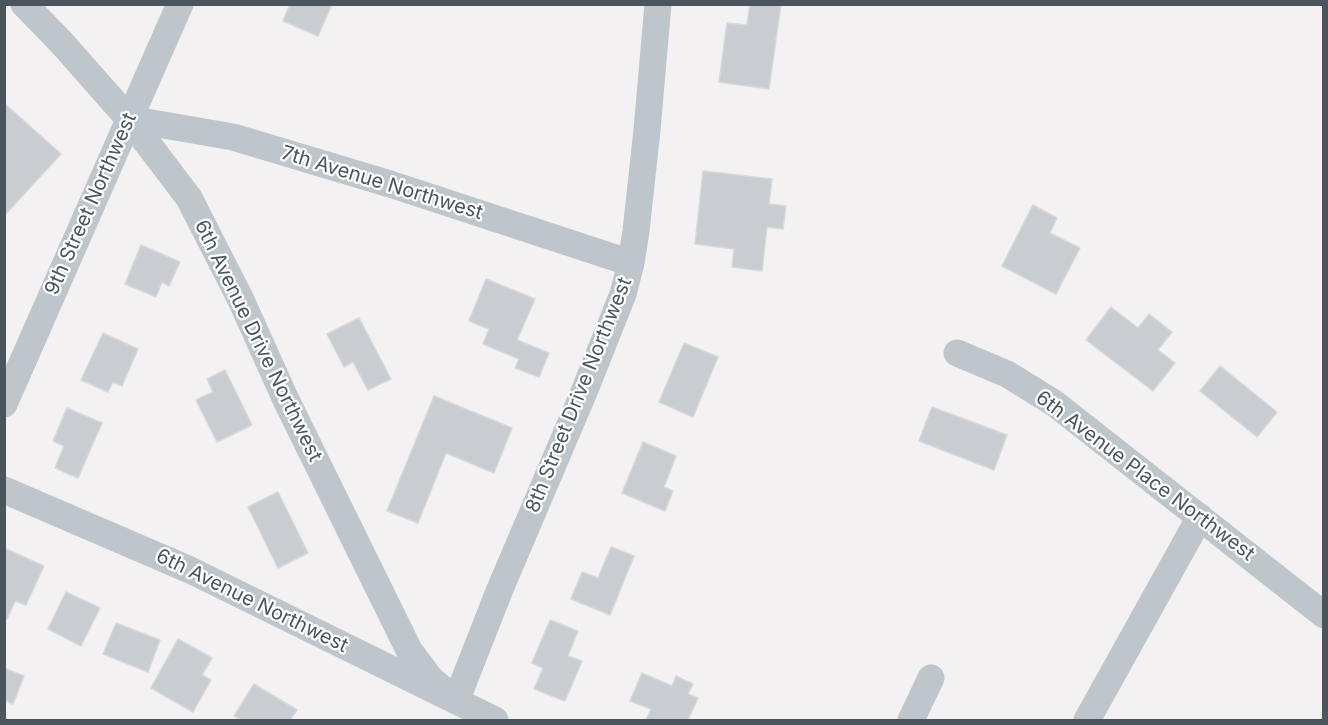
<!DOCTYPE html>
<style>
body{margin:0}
#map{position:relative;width:1328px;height:725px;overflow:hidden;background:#f3f1f1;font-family:Inter,sans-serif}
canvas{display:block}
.frame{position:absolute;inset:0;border:6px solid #4a555d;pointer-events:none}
</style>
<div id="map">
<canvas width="1328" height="725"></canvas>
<div class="frame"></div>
</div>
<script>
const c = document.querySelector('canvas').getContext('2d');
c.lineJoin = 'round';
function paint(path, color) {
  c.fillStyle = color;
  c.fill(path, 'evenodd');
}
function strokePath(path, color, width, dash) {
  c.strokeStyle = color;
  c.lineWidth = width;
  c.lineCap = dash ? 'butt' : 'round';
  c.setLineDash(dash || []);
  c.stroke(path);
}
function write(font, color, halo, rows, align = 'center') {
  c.font = font + ' Inter,sans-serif';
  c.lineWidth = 4.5;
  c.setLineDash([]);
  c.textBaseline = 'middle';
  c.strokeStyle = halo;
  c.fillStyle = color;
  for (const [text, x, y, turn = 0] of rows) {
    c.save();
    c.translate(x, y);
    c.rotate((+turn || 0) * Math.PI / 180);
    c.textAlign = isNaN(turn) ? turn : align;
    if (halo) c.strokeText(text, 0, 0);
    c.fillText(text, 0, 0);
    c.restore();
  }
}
const building = new Path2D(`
 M 290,4 L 332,4 L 318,36 L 283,21 Z
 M 750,4 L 781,4 L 769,89 L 719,82 L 727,23 L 747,25 Z
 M 4,103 L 61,154 L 4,216 Z
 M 703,171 L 772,179 L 769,204 L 786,206 L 783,229 L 767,227 L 762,271 L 732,267 L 734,249 L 695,244 Z
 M 1033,205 L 1057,218 L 1050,233 L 1080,248 L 1056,294 L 1002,266 Z
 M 141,245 L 180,262 L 169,286 L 162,282 L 156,297 L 125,284 Z
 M 486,279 L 535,299 L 517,340 L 549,353 L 539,377 L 515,368 L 519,359 L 483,344 L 489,329 L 469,321 Z
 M 1111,307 L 1138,328 L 1149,314 L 1172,332 L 1158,350 L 1175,363 L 1153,391 L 1086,340 Z
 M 359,318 L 391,379 L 368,390 L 353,362 L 344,367 L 327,334 Z
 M 103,333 L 138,349 L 122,386 L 113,382 L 108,392 L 81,380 Z
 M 684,343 L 718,357 L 693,417 L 659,402 Z
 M 1220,366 L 1277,412 L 1257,437 L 1200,391 Z
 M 225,370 L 252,425 L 217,442 L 196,400 L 213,392 L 207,379 Z
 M 434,396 L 512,428 L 494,473 L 446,453 L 418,523 L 387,511 Z
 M 932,407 L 1007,435 L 994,470 L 919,441 Z
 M 67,408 L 102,423 L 78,478 L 55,468 L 64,446 L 53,441 Z
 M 643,442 L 676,456 L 664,487 L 673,491 L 665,511 L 622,493 Z
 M 278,492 L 308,553 L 278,568 L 248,507 Z
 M 611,547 L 634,556 L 610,615 L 571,599 L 582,572 L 598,578 Z
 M 4,548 L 44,566 L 26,605 L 15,601 L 7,619 L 4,618 Z
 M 66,592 L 100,608 L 81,646 L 48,629 Z
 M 550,620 L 578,631 L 568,656 L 582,661 L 565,701 L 534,689 L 543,668 L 532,663 Z
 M 116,623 L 160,640 L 148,672 L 103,654 Z
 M 178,639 L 212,658 L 202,675 L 211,680 L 193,712 L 151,688 Z
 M 4,668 L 24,676 L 13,704 L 4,700 Z
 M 642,673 L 672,686 L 676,676 L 693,684 L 688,694 L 698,698 L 688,720 L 646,720 L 651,709 L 630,701 Z
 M 254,684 L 297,710 L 290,720 L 242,720 L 234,716 Z`);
paint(building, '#c9ccd0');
strokePath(building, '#d6d8dc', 1.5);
strokePath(new Path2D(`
 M 24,4 L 61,42 L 129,119 L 189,198 L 241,300 L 286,400 L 409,650 L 430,678 L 456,701 L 500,589 L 584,392 L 623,294 L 631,263 L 636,231 L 647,130 L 658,4
 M 129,119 L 233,137 L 390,184 L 631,263
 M 957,353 L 1007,374 L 1054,403 L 1324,615
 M 4,404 L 180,4
 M 4,490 L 190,570 L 495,720
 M 911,720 L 931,678
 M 1087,720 L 1200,517`), '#bec6cc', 27);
write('20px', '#4a555d', '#fff', [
 ["7th Avenue Northwest",382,183,17],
 ["9th Street Northwest",91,204,-66],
 ["6th Avenue Drive Northwest",258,341,64],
 ["8th Street Drive Northwest",579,395,-68],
 ["6th Avenue Place Northwest",1145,476,37],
 ["6th Avenue Northwest",252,601,26]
]);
</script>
